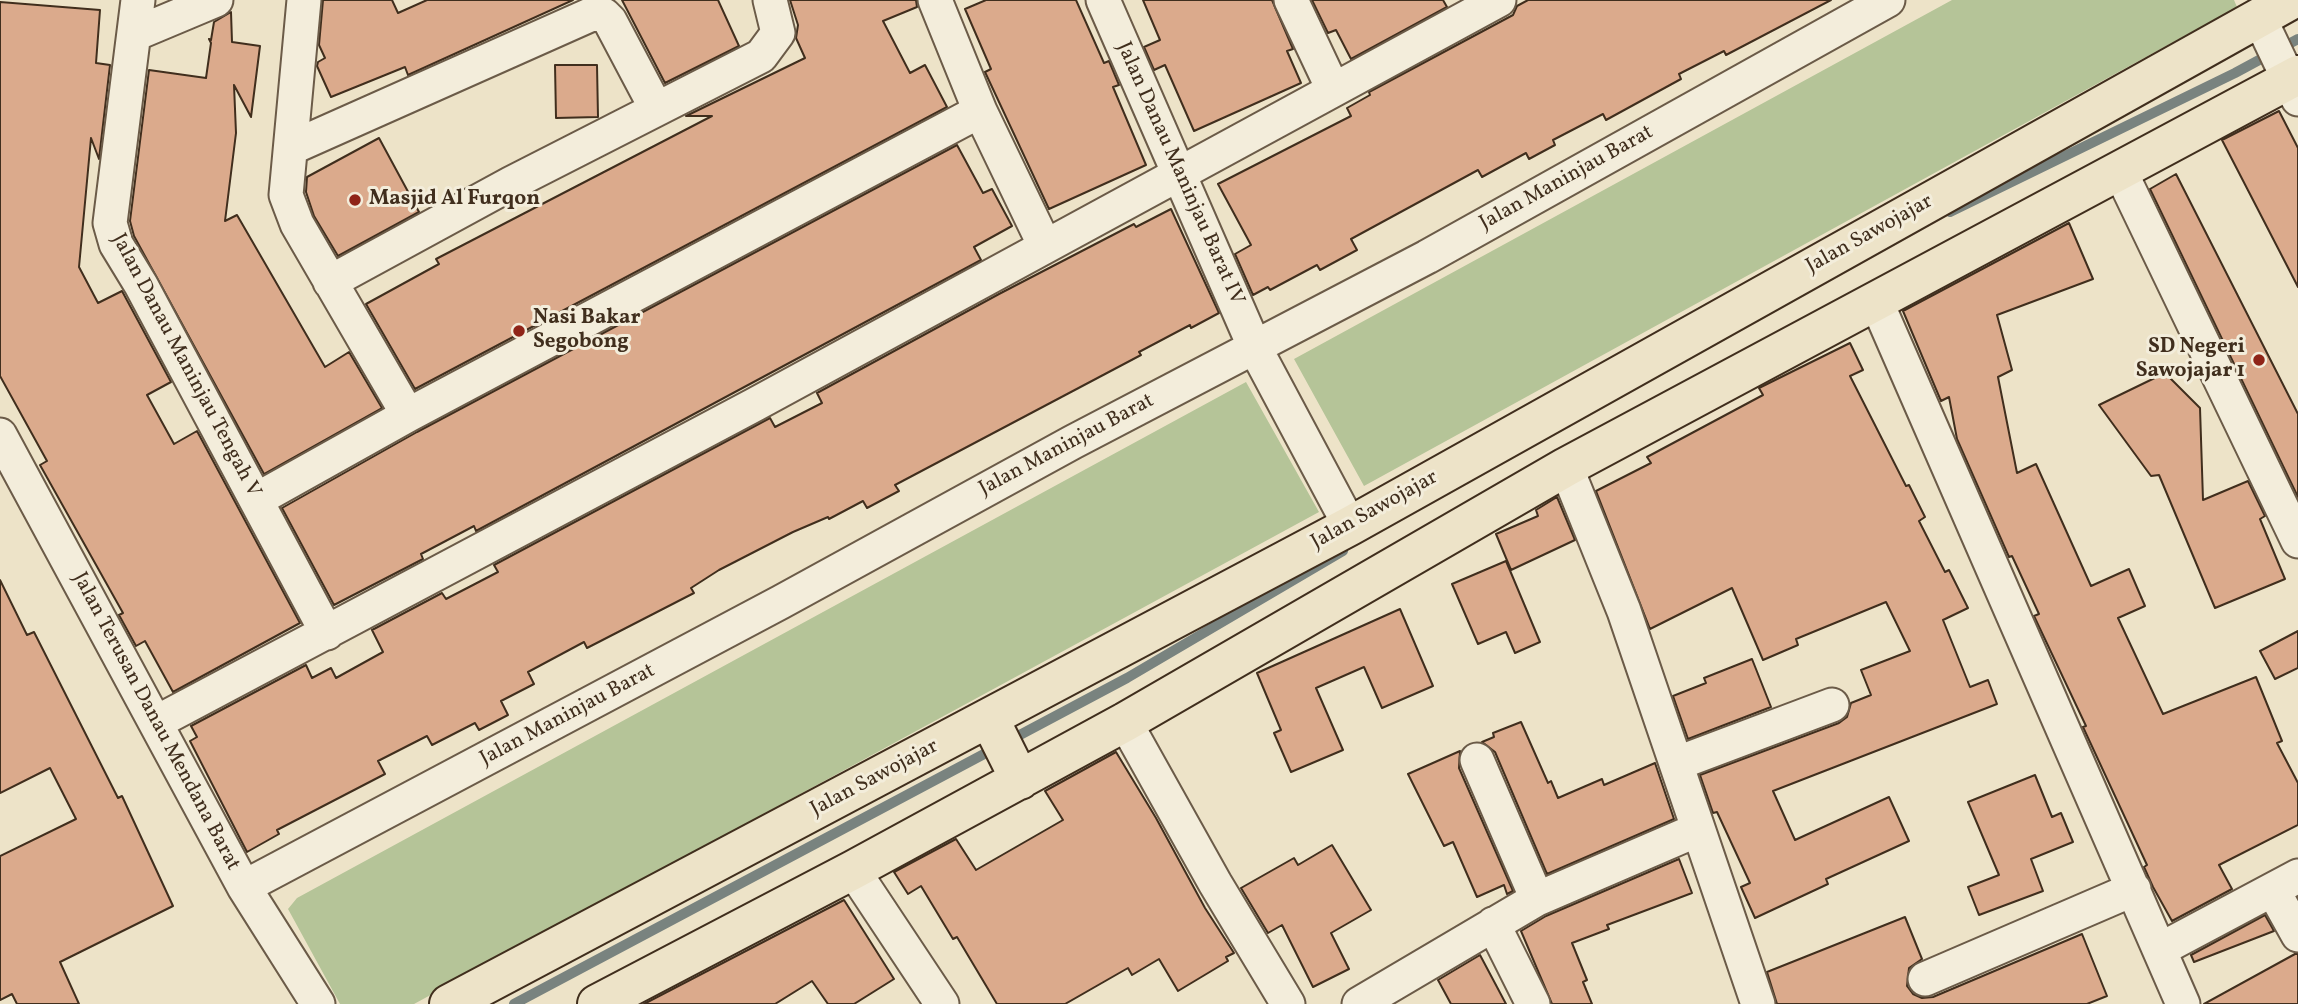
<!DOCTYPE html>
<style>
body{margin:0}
canvas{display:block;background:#ede3c8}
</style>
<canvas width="2298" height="1004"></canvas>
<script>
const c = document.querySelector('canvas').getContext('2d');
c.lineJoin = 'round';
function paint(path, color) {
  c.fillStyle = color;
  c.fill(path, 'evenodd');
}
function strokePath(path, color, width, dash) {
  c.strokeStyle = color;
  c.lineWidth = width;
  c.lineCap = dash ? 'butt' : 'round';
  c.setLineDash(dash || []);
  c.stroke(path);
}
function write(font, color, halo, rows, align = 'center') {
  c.font = font + ' Vollkorn,serif';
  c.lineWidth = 6;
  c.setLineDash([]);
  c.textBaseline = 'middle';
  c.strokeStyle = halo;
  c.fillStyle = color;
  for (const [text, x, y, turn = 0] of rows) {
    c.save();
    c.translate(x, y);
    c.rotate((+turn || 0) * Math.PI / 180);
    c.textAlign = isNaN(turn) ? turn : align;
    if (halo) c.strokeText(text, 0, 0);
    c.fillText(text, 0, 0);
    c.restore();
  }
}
paint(new Path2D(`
 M 1952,0 L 2234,0 L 2237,7 L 1364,486 L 1294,359 Z
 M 1246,382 L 1319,512 L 414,1004 L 340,1004 L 288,909 L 297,898 Z`), '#b5c498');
strokePath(new Path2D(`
 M 1950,212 L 2235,73 L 2298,39
 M 514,1004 L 1127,678 L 1343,551`), '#79837f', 10);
const building = new Path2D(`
 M 323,0 L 392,0 L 398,13 L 427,0 L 573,0 L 408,75 L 405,67 L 331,97 L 317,66 L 318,62 L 325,58 L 319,45 Z
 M 622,0 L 718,0 L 739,46 L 665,83 Z
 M 790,0 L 916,0 L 917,7 L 883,21 L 910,73 L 925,65 L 947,107 L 415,389 L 366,304 L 439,264 L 436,259 L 712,116 L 686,116 L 805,58 L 796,38 L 798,25 Z
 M 986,0 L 1076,0 L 1104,63 L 1109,61 L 1119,85 L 1113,87 L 1146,165 L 1049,209 L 985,72 L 991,69 L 965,9 Z
 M 1143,0 L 1272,0 L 1293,49 L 1287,51 L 1301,83 L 1194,131 L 1165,65 L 1154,70 L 1144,47 L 1160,40 Z
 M 1312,0 L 1443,0 L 1447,7 L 1351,59 L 1336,30 L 1328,33 Z
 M 1528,0 L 1831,0 L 1726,55 L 1724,51 L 1679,74 L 1681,79 L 1606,120 L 1603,114 L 1553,140 L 1555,145 L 1529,159 L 1526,153 L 1482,177 L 1478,170 L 1351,239 L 1357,250 L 1320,270 L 1317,265 L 1270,290 L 1268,287 L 1253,295 L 1235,254 L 1251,245 L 1218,184 L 1351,116 L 1347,108 L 1370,95 L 1369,92 L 1513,15 L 1517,6 Z
 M 0,2 L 100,10 L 96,63 L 110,65 L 99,159 L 91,138 L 79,267 L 98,303 L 122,291 L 171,382 L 147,395 L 174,444 L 197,431 L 300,623 L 173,692 L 145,641 L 136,646 L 119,615 L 123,613 L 40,465 L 47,461 L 0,376 Z
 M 231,12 L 232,42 L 260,46 L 251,117 L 234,85 L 236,133 L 225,221 L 237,215 L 325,367 L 349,352 L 382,408 L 264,474 L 134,236 L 130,221 L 149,70 L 206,78 L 211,43 L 209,39 L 211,40 L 214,22 Z
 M 555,65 L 597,65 L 598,117 L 556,118 Z
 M 2279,111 L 2298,148 L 2298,287 L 2222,140 Z
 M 379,138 L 419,212 L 338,256 L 314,216 L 306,192 L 307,177 Z
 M 957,145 L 983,193 L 992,189 L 1012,226 L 974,247 L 981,260 L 476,531 L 474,526 L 421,554 L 423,559 L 334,605 L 282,508 L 417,432 Z
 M 2176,174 L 2298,414 L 2298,497 L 2150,189 Z
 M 1171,209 L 1219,313 L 1191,328 L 1190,325 L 1139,352 L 1141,355 L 895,485 L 899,491 L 867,508 L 863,501 L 829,519 L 828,517 L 793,532 L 719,570 L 691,588 L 694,593 L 587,648 L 584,642 L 528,672 L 534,684 L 501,701 L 508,715 L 479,730 L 475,723 L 432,745 L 427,736 L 378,761 L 385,774 L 277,830 L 279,834 L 247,852 L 190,741 L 197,737 L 191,726 L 306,665 L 312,678 L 331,668 L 336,678 L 383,652 L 372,630 L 442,593 L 446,599 L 498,572 L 494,565 L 770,418 L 775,427 L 822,403 L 817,393 L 999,294 L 1134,224 L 1136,227 Z
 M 2069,223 L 2093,279 L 1997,315 L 2012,370 L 1998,377 L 2017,473 L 2036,464 L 2091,586 L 2129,569 L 2145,606 L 2118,618 L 2163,714 L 2256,677 L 2282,741 L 2277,743 L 2298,783 L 2298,825 L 2219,865 L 2232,889 L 2172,921 L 2153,887 L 2144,867 L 2147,865 L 2083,727 L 2086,726 L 2034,616 L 2039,614 L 2012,556 L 2009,557 L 1957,439 L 1949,397 L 1941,401 L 1903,311 Z
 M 1850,343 L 1863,370 L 1850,376 L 1906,486 L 1909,485 L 1925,517 L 1919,521 L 1945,572 L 1949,570 L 1968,608 L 1943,620 L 1970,687 L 1988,680 L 1997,704 L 1773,791 L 1795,840 L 1889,797 L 1909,841 L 1826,879 L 1828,884 L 1755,918 L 1741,887 L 1750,883 L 1717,812 L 1713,813 L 1700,775 L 1839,723 L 1847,717 L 1851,703 L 1871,695 L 1861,670 L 1910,651 L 1886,602 L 1796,639 L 1798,645 L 1763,660 L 1732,588 L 1650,629 L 1596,491 L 1651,463 L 1647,457 L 1763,395 L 1759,388 Z
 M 2165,373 L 2200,408 L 2203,500 L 2248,481 L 2265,516 L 2260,519 L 2285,579 L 2215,608 L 2159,475 L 2151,476 L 2099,405 Z
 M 1557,497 L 1575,540 L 1511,570 L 1496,534 L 1538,516 L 1536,510 Z
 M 1506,561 L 1540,642 L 1515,653 L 1506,632 L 1478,644 L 1452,584 Z
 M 0,580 L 27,635 L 34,632 L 118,798 L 122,796 L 173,906 L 60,962 L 79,1004 L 17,1004 L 12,994 L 0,1000 L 0,856 L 76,819 L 50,768 L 0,793 Z
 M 1400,609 L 1433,686 L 1382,708 L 1364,667 L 1316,688 L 1343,750 L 1291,772 L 1274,733 L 1281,730 L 1257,673 Z
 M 2298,631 L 2298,668 L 2275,679 L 2260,651 Z
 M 1752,659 L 1771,707 L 1688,739 L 1673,696 L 1706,683 L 1704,678 Z
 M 1521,722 L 1548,783 L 1551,781 L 1558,798 L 1602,779 L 1604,785 L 1655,763 L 1674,819 L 1547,874 L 1495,752 L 1482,742 L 1494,737 L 1493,733 Z
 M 1460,751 L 1459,768 L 1513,891 L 1507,894 L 1504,885 L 1477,897 L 1453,842 L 1444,846 L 1408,774 Z
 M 1116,752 L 1156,818 L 1205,908 L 1234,953 L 1226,957 L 1228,961 L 1178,991 L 1159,959 L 1132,975 L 1128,968 L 1065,1004 L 997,1004 L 957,937 L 953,939 L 921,886 L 908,894 L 894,872 L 956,839 L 976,870 L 1063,820 L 1045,791 Z
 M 2035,775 L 2052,817 L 2061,813 L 2073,842 L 2031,859 L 2043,891 L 1979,915 L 1968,887 L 1999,875 L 1968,802 Z
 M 1332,845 L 1371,910 L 1331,933 L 1349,969 L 1313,987 L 1282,925 L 1268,933 L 1241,888 L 1294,858 L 1298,865 Z
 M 1679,859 L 1692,893 L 1607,925 L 1609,929 L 1572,943 L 1587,980 L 1583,982 L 1592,1004 L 1552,1004 L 1521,931 L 1546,916 Z
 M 844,900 L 894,979 L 854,1004 L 828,1004 L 812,981 L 775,1004 L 644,1004 Z
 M 2265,915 L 2274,931 L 2194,962 L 2191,955 Z
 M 1905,917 L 1922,959 L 1909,968 L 1907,986 L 1913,994 L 1922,998 L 1933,997 L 2082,934 L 2107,996 L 2087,1004 L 1777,1004 L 1767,972 Z
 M 2295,954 L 2298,954 L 2298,1004 L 2204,1004 Z
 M 1480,955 L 1506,1004 L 1451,1004 L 1438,980 Z`);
paint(building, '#dbaa8c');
strokePath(building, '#402e1d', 2);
const street = new Path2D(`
 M 138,0 L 110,223 L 116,244 L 141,285 L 327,633
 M 304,0 L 286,195 L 297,224 L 408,415
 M 935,0 L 980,111 L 1045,246
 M 1103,0 L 1255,348 L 1350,526
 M 1291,0 L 1333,89
 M 2259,17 L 2298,99
 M 135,34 L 216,0
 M 291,148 L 592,14 L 604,15 L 610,21 L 656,108
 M 2121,173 L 2298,541
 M 330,282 L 510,184 L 761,56 L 778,33 L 770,0
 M 1876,301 L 2183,1004
 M 0,435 L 244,887 L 318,1004
 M 1566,467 L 1624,611 L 1758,1004
 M 256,500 L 408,415 L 980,111
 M 157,722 L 754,405 L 1499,0
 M 1125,722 L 1215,883 L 1288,1004
 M 1477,760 L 1537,899
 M 1678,763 L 1832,705
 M 853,870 L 942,1004
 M 244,887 L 781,602 L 1073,442 L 1427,257 L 1888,0
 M 2274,892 L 2298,935
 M 1493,924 L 1533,1004
 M 2161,949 L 2298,876
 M 1925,979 L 2134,889
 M 1359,1004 L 1537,899 L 1697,830`);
const primary = new Path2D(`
 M 989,718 L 1020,780
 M 449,1004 L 1350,526 L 2291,0
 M 597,1004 L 853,870 L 1125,722 L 1566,467 L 2298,75`);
strokePath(street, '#6b5b48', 37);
strokePath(primary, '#402e1d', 42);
strokePath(street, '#f3eddb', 33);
strokePath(primary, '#ede3c8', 38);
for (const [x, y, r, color] of [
 [355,200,7,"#8f2418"],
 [519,331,7,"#8f2418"],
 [2259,360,7,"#8f2418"]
]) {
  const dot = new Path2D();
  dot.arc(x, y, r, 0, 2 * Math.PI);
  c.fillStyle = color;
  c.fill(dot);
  strokePath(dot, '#f3eddb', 2.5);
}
write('21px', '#402e1d', '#f3eddb', [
 ["Jalan Danau Maninjau Barat IV",1179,174,66],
 ["Jalan Maninjau Barat",1567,179,-29],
 ["Jalan Sawojajar",1870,235,-29],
 ["Jalan Danau Maninjau Tengah V",185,366,62],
 ["Jalan Maninjau Barat",1067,446,-28],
 ["Jalan Sawojajar",1375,511,-29],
 ["Jalan Maninjau Barat",568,716,-28],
 ["Jalan Terusan Danau Mendana Barat",155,722,62],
 ["Jalan Sawojajar",875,779,-28]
]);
write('bold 21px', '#402e1d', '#f3eddb', [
 ["Masjid Al Furqon",369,200],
 ["Nasi Bakar",533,319],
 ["Segobong",533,343],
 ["SD Negeri",2245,348,"right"],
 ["Sawojajar 1",2245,372,"right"]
], 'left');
</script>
